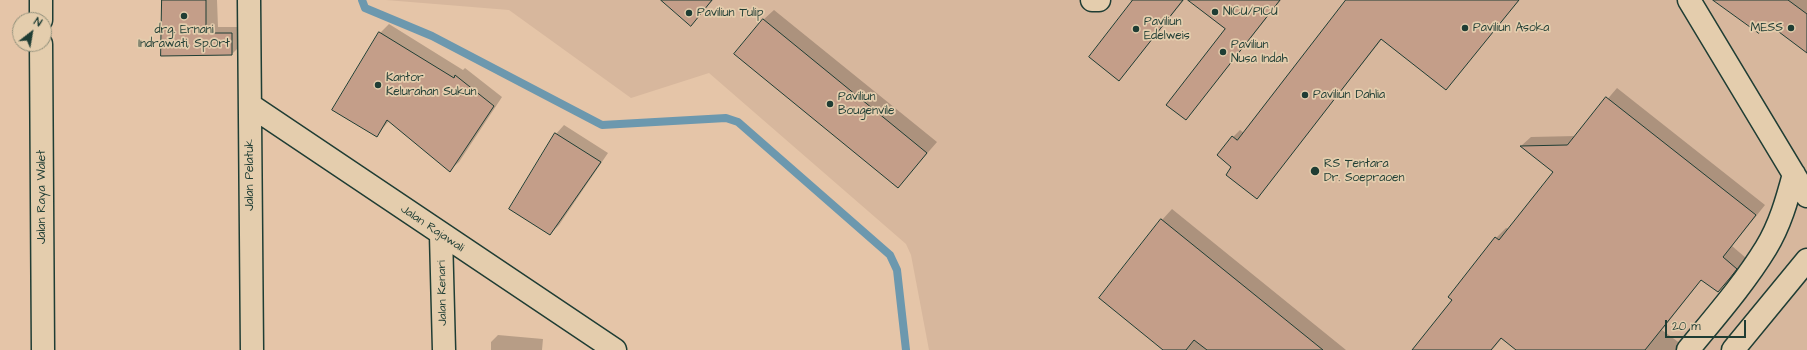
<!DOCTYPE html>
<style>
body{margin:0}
#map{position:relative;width:1807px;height:350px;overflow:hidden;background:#e5c5a8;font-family:"Architects Daughter",sans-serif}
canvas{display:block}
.north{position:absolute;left:12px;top:12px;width:40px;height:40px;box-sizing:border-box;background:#e4cdad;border:1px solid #95937d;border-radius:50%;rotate:31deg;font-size:11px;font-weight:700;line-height:16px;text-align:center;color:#1f3d34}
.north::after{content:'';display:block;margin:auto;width:14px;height:18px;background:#1f3d34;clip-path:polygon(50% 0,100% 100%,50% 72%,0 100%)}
.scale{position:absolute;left:1665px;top:320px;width:81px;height:18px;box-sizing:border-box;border:2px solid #1f3d34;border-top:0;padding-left:5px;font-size:12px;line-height:14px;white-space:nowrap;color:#1f3d34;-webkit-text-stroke:3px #e4cdad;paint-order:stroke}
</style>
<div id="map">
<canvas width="1807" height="350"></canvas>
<div class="north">N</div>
<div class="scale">20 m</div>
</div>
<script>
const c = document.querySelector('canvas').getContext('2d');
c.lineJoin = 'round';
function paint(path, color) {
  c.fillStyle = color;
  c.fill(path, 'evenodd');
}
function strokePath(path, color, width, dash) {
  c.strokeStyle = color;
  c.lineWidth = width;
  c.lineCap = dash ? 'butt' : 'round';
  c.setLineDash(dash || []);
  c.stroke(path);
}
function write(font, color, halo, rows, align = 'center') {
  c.font = font + ' "Architects Daughter",sans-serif';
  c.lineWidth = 3.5;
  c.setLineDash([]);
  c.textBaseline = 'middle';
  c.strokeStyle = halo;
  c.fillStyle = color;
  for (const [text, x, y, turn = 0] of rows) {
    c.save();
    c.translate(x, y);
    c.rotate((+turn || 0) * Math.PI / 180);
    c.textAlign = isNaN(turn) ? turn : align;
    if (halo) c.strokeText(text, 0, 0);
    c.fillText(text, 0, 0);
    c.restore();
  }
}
paint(new Path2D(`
 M 386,0 L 1807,0 L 1807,350 L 929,350 L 911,255 L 906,244 L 709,73 L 631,98 L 509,10 Z`), '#d7b79d');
paint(new Path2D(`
 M 163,0 L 217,0 L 218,27 L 238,27 L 238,48 L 232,54 Z
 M 662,0 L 713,0 L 691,24 Z
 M 1130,0 L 1184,0 L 1119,80 L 1132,2 Z
 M 1189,0 L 1281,0 L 1186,119 L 1227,28 Z
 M 1346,0 L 1519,0 L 1446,88 L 1382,39 L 1257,197 L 1233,166 L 1233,137 L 1240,130 L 1244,133 Z
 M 1740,0 L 1807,0 L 1807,52 L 1768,22 L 1759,32 Z
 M 774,10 L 937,142 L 898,187 L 763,20 Z
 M 389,24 L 463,70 L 465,68 L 502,97 L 459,162 L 450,170 L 389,121 L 376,136 L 380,33 Z
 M 1617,88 L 1765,205 L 1732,246 L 1746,258 L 1740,267 L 1718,291 L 1702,279 L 1662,330 L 1681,344 L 1677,350 L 1518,350 L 1502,338 L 1492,350 L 1414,350 L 1453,300 L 1449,297 L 1496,238 L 1506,228 L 1509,229 L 1554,172 L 1521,146 L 1531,137 L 1576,136 Z
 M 564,125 L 608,153 L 559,225 L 550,234 L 556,134 Z
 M 1172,209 L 1346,350 L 1165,350 L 1162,220 Z
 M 498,335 L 543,339 L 542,350 L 491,350 L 491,342 Z`), '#0003');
strokePath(new Path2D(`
 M 362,0 L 365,8 L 432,36 L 602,125 L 726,118 L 738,122 L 890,255 L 897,270 L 906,350`), '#6c98ae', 8);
const building = new Path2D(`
 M 162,0 L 206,0 L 206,33 L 232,33 L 232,55 L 161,56 Z
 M 661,0 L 712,0 L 691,26 Z
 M 1133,0 L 1183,0 L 1119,81 L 1089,57 Z
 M 1188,0 L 1280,0 L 1186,120 L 1166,105 L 1225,29 Z
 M 1346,0 L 1519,0 L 1446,90 L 1381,39 L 1257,199 L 1226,175 L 1231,167 L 1217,155 L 1232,136 L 1237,140 Z
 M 1713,0 L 1788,0 L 1807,14 L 1807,53 L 1767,23 L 1759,33 Z
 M 763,19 L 927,153 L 898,188 L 734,54 Z
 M 379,32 L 454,78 L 455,75 L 494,106 L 450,172 L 387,120 L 377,137 L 332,110 Z
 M 1606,97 L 1756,215 L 1723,257 L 1737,269 L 1730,278 L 1718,292 L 1701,280 L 1645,350 L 1516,350 L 1501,338 L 1491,350 L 1412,350 L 1452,300 L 1448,297 L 1495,237 L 1499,240 L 1553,172 L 1520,146 L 1567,145 Z
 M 555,133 L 601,162 L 550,235 L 509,209 Z
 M 1161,219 L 1323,350 L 1207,350 L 1194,340 L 1186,350 L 1163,350 L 1099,298 Z`);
paint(building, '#c49e89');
strokePath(building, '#1f3d34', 1);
const minor = new Path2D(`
 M 41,0 L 41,20
 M 249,0 L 252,350
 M 1092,0 L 1099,0
 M 1689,0 L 1807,196
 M 41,44 L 43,350
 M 250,105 L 615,350
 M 441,235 L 444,350
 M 1688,350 C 1715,317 1744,284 1766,248 C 1780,225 1787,200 1794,174
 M 1733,350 L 1807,260`);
strokePath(minor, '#1f3d34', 25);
strokePath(minor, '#e4cdad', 22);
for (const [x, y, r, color] of [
 [1215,12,4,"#1f3d34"],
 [689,13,4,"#1f3d34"],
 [184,16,4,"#1f3d34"],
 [1465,28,4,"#1f3d34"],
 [1791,28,4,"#1f3d34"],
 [1136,29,4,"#1f3d34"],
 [1223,52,4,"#1f3d34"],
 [378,85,4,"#1f3d34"],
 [1305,95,4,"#1f3d34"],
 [830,104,4,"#1f3d34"],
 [1315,171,5,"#1f3d34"]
]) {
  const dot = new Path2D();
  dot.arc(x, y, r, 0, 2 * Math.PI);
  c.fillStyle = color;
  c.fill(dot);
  strokePath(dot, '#e4cdad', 1.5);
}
write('12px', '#1f3d34', '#e4cdad', [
 ["NICU/PICU",1223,12],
 ["Paviliun Tulip",697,13],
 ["Paviliun",1144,22],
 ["Edelweis",1144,36],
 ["Paviliun Asoka",1473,28],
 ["MESS",1783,28,"right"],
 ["drg. Ernani",184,30,"center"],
 ["Indrawati, Sp.Ort",184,44,"center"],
 ["Paviliun",1231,45],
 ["Nusa Indah",1231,59],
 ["Kantor",386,78],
 ["Kelurahan Sukun",386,92],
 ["Paviliun Dahlia",1313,95],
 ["Paviliun",838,97],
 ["Bougenvile",838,111],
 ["RS Tentara",1324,164],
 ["Dr. Soepraoen",1324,178]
], 'left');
write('12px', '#1f3d34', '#e4cdad', [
 ["Jalan Pelatuk",250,175,-90],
 ["Jalan Raya Walet",42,197,-90],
 ["Jalan Rajawali",432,229,34],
 ["Jalan Kenari",443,293,-91]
]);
</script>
